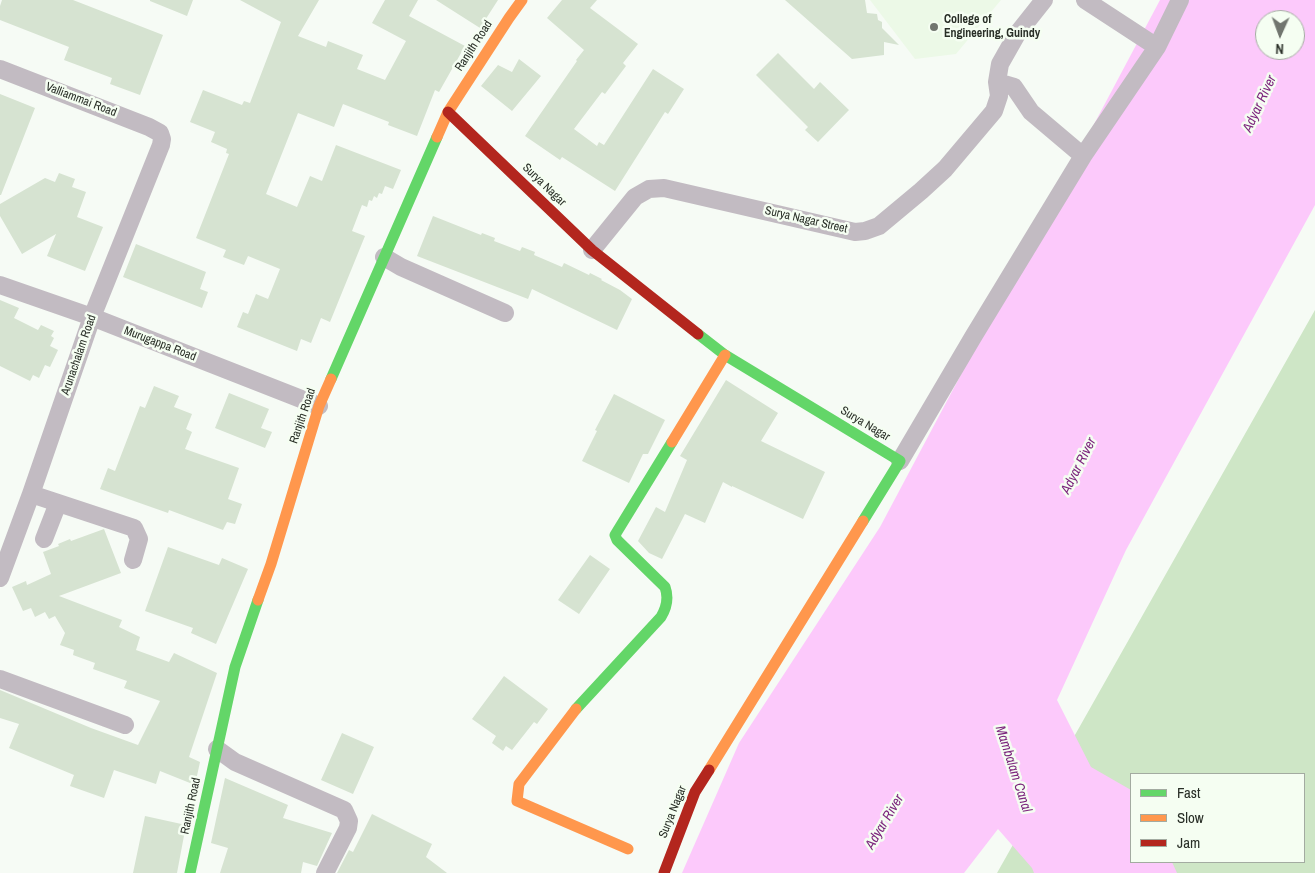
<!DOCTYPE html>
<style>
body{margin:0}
#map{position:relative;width:1315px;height:873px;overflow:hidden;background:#f6fbf5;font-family:"Archivo Narrow",sans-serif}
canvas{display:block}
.legend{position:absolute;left:1130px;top:773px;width:175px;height:90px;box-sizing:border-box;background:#f5fef2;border:1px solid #a3aba1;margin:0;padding:6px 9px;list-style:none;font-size:15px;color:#292f27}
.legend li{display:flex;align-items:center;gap:10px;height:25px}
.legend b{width:25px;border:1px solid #a3aba1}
.north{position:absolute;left:1255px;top:10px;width:50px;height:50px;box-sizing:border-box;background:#f5fef2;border:1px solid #a3aba1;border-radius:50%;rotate:182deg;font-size:14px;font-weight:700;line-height:20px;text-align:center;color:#292f27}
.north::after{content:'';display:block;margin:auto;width:18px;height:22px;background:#71766f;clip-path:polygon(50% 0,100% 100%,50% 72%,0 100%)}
</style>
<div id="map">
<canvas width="1315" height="873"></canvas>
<ul class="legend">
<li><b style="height:6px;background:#63d668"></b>Fast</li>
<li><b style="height:6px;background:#ff974d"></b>Slow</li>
<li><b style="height:6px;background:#b3261e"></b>Jam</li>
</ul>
<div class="north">N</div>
</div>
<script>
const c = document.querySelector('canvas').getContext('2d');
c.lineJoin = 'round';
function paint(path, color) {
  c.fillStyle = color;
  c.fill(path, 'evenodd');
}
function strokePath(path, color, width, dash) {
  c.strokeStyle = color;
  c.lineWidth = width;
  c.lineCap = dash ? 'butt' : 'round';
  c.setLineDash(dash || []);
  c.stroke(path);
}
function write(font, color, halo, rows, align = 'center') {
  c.font = font + ' "Archivo Narrow",sans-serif';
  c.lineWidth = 5;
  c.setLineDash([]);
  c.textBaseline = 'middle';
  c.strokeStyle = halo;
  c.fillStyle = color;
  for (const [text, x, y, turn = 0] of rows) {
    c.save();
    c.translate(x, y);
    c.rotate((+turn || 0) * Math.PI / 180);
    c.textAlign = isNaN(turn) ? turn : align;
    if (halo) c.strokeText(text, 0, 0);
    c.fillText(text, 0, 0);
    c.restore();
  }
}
paint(new Path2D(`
 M 870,0 L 1001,0 L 956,54 L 915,59 Z`), '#ecf9e7');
paint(new Path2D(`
 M 1315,310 L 1315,873 L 997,873 ZM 1131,774 L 1304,774 L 1304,862 L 1131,862 Z`), '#cee6c6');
paint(new Path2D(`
 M 1160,0 L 1315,0 L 1315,205 L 1126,550 L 1057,700 L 1091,767 L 1131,790 L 1131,862 L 1172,862 L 1177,873 L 1034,873 L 1032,868 L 998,829 L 964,873 L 682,873 L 739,743 L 880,527 ZM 1265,20 L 1295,20 L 1295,50 L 1265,50 Z`), '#fcc9fb');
paint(new Path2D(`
 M 2,0 L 73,0 L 163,35 L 140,95 L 110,84 L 112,78 L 64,60 L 69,47 L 0,20 L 0,6 Z
 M 150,0 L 193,0 L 187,16 L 150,1 Z
 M 240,0 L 319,0 L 298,36 L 326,47 L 328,41 L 363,55 L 357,69 L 385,80 L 406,41 L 372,23 L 385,0 L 418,0 L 409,16 L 465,46 L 439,92 L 435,90 L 417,136 L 388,125 L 389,122 L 343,104 L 334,127 L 298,113 L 266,194 L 297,207 L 310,176 L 322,181 L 336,145 L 401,170 L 393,189 L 385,186 L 382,194 L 379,193 L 377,198 L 374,196 L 372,201 L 369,200 L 367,207 L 362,205 L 352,231 L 365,236 L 330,322 L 321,318 L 311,343 L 301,339 L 297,351 L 237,327 L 243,312 L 248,314 L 256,294 L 268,299 L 280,269 L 248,256 L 244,265 L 223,257 L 226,250 L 196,238 L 229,154 L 226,153 L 227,149 L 211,142 L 215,132 L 190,122 L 203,90 L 242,105 L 244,101 L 250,103 L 281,22 Z
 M 436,0 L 498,0 L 480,28 Z
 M 562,0 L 597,0 L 590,8 L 638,44 L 623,63 L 626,66 L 605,94 L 602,92 L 574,129 L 597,146 L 599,142 L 604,145 L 653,69 L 684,89 L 668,114 L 665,112 L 615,191 L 562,157 L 560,160 L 525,136 L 577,61 L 576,60 L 584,50 L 547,18 Z
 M 785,0 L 865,0 L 867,13 L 877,14 L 878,20 L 882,22 L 882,28 L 899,45 L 884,42 L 884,55 L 852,59 Z
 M 778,53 L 814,89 L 820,82 L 849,110 L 818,142 L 805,130 L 808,127 L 756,75 Z
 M 519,59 L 541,76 L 512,111 L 481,86 L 498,65 L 512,72 Z
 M 0,94 L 35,108 L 1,195 L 0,195 Z
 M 59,173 L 75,179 L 72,187 L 86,192 L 77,217 L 103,227 L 85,271 L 47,256 L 56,234 L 22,254 L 0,216 L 0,204 L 45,178 L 55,182 Z
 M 433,216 L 481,235 L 482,233 L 495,238 L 494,241 L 520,251 L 522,247 L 535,252 L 534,255 L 562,267 L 564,263 L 589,275 L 590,273 L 602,279 L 601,280 L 620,290 L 632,299 L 617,330 L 532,289 L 528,299 L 417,256 Z
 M 136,244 L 206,272 L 200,289 L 208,292 L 202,308 L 123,277 Z
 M 0,300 L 19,308 L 14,318 L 38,330 L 41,325 L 54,331 L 51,336 L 54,338 L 50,346 L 58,350 L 50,367 L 45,365 L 39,378 L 33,375 L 30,381 L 0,366 Z
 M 726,380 L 778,413 L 761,441 L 825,472 L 803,519 L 732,486 L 732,487 L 723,482 L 705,523 L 685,514 L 662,559 L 649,553 L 638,541 L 656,507 L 665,512 L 687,460 L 680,456 Z
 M 154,386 L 179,396 L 174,407 L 192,414 L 186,429 L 192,432 L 185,449 L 239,468 L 228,499 L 242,504 L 235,524 L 227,522 L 223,530 L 169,510 L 168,513 L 100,489 L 108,468 L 115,471 L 140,406 L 145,408 Z
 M 229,393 L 269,409 L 261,428 L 272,432 L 265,448 L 215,428 Z
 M 614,394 L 665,420 L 648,454 L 643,454 L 629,483 L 582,461 L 597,431 L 595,430 Z
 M 104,529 L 121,573 L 59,596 L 122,620 L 119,627 L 140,637 L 136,650 L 169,662 L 174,653 L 217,673 L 189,757 L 200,762 L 195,785 L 160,771 L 156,784 L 114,770 L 104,798 L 70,786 L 74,775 L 9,748 L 19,724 L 0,718 L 0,690 L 91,728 L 138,745 L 160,701 L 124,688 L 127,681 L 93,669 L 95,663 L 73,655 L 74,650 L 60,645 L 65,633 L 55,616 L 49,619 L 45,612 L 35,617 L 31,608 L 23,611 L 12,587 L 26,581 L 27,585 L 51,574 L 43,552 L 59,546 L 58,544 L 70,539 L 71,541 Z
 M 168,547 L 219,565 L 222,558 L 248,569 L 216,644 L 191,633 L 193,628 L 145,611 Z
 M 590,555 L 610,569 L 579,614 L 558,600 Z
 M 504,676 L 548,709 L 537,724 L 534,722 L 512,750 L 506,746 L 503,751 L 492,743 L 496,736 L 472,719 Z
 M 342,733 L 374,747 L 353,794 L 321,780 Z
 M 225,778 L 288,805 L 283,818 L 332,833 L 317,866 L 303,862 L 301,873 L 220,873 L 228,848 L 211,843 Z
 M 372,814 L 432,844 L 426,857 L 447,873 L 337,873 L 349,850 L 353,852 Z
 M 145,816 L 186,825 L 177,873 L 133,873 Z`), '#d6e3d1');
strokePath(new Path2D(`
 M 1085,0 L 1157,47
 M 0,69 L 149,127 L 160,133 L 162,139 L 161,145 L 92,317 L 31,494 L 0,578
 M 997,82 L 1014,87 L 1031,112 L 1083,156
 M 592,250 L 635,197 L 649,189 L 664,188 L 855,232 L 865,231 L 879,226 L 921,191 L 945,169 L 994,111 L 999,96 L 997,82 L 1000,64 L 1017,34 L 1044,0
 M 384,257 L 401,267 L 505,313
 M 0,285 L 92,317 L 319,406
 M 900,461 L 973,337 L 1083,156 L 1157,47 L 1180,0
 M 31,494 L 134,528 L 139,539 L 133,560
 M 44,539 L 58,503
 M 0,679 L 125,725
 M 217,749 L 235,762 L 344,810 L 349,821 L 348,828 L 325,873`), '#c2bbc2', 18);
strokePath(new Path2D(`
 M 698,334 L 725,355 L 900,461 L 863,521
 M 331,379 L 437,137
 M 576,709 L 661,617 C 667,607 669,598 665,587 L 617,540 L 615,535 L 672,442
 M 190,873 L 235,667 L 258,600`), '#63d668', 11);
strokePath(new Path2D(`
 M 437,137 L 448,112 L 509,18 L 522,0
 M 672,442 L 725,355
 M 258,600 L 271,564 L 319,406 L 331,379
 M 576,709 L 519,784 L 517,801 L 628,849
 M 709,770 L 863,521`), '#ff974d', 11);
strokePath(new Path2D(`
 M 448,112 L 592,250 L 698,334
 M 664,873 L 695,792 L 709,770`), '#b3261e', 11);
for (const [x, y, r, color] of [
 [934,27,5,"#71766f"]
]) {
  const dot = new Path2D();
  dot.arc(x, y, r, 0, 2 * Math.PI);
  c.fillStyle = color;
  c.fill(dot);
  strokePath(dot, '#f5fef2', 2);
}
write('bold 12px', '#292f27', '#f5fef2', [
 ["College of",944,20],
 ["Engineering, Guindy",944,34]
], 'left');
write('12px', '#292f27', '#f5fef2', [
 ["Ranjith Road",474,46,-57],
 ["Valliammai Road",81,100,21],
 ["Surya Nagar",544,185,44],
 ["Surya Nagar Street",806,220,13],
 ["Murugappa Road",160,344,21],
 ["Arunachalam Road",79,355,-71],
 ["Ranjith Road",303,416,-71],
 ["Surya Nagar",865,424,31],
 ["Ranjith Road",191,806,-78],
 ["Surya Nagar",673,812,-68]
]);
write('italic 14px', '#7c267d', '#f5fef2', [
 ["Adyar River",1260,104,-65],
 ["Adyar River",1079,466,-63],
 ["Mambalam Canal",1013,769,72],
 ["Adyar River",885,822,-59]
]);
</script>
